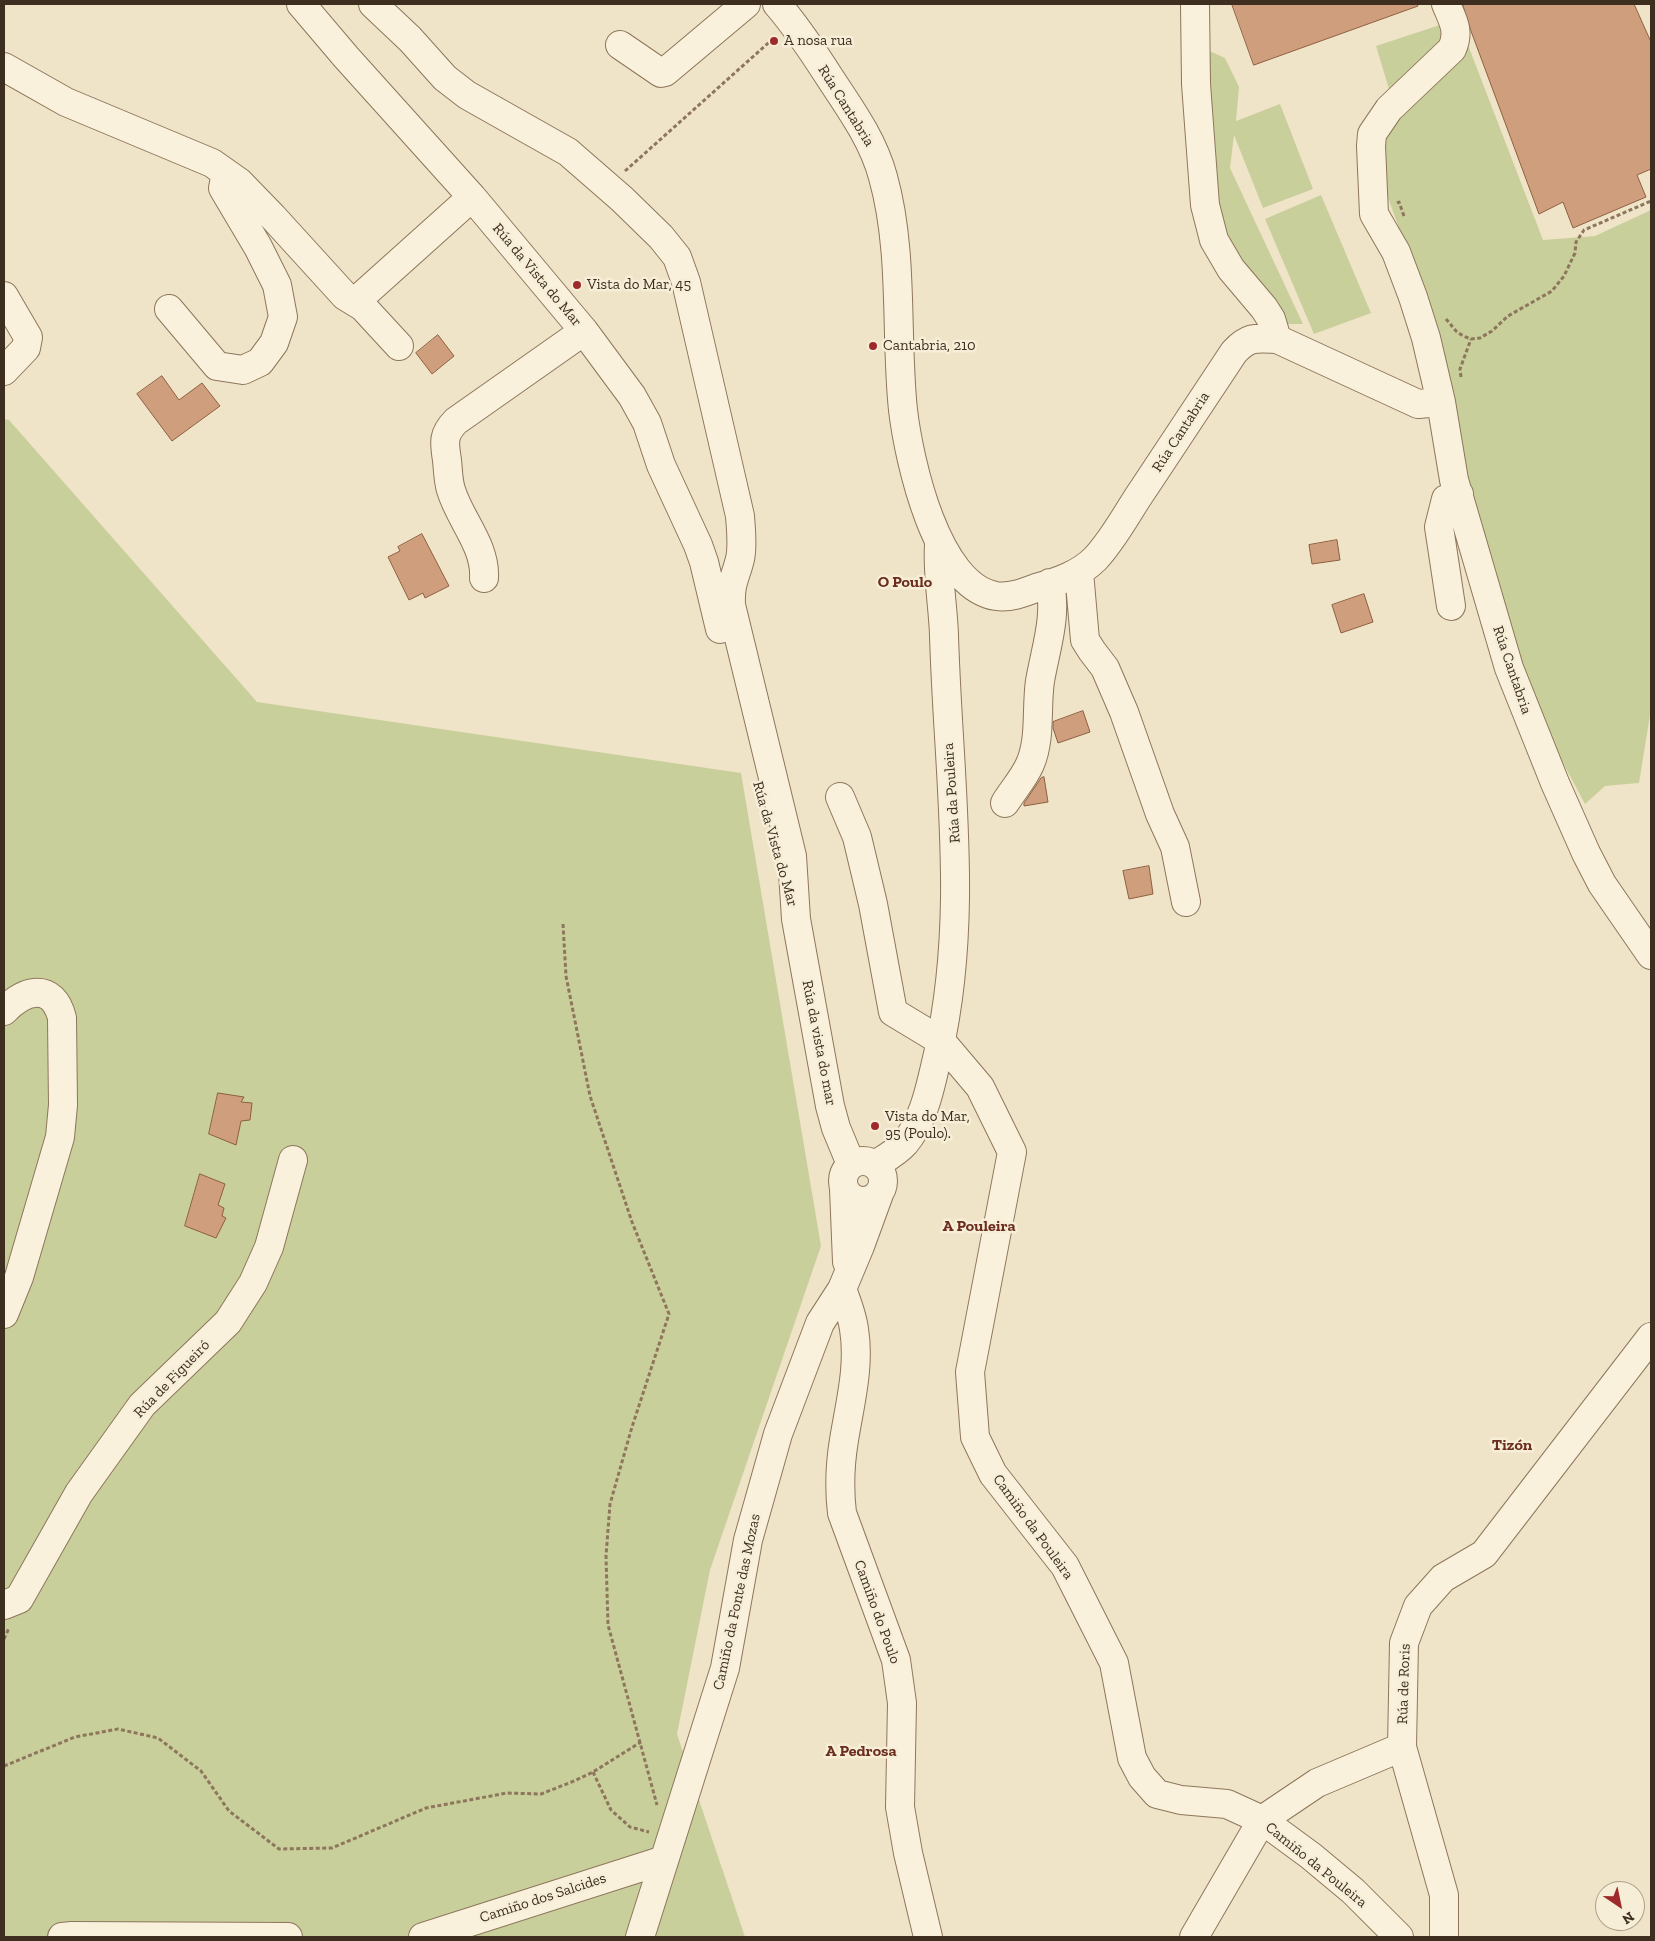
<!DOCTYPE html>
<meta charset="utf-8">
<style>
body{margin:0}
#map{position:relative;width:1655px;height:1941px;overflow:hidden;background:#f0e4c8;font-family:"Zilla Slab",serif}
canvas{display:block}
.frame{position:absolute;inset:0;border:5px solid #3d2e20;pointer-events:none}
.north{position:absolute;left:1595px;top:1881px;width:50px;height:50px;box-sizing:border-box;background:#f7eed8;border:1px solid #ada18e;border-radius:50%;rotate:146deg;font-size:14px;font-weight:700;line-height:20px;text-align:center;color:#3d2e20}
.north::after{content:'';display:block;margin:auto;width:18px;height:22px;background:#9e2a2b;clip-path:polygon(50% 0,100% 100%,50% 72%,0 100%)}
</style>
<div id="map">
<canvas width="1655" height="1941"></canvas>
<div class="frame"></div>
<div class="north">N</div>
</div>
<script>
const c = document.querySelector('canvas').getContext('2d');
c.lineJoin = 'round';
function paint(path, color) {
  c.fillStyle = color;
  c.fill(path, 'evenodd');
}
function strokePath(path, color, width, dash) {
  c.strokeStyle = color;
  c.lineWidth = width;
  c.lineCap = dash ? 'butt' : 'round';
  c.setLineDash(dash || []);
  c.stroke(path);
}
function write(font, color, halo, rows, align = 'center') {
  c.font = font + ' "Zilla Slab",serif';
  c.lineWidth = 5;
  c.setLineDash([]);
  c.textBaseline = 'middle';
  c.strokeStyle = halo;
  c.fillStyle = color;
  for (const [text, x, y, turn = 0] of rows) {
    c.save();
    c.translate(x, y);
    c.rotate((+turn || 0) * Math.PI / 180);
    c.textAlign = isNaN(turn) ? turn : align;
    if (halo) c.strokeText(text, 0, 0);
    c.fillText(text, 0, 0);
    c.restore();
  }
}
paint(new Path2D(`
 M 1458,19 L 1543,240 L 1595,236 L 1651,210 L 1651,709 L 1639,783 L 1605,786 L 1585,804 L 1562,761 L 1521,660 L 1470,489 L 1430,313 L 1387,195 L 1377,135 L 1396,112 L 1376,46 Z
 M 1205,49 L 1225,58 L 1239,87 L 1236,121 L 1280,104 L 1313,189 L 1263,208 L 1234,135 L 1230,168 L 1303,324 L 1284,324 L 1221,240 Z
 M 1321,195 L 1371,313 L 1314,334 L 1265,219 Z
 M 4,419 L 9,420 L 257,702 L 741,773 L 821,1246 L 710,1570 L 677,1734 L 745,1937 L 4,1937 Z`), '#c9cf9b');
const building = new Path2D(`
 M 1232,4 L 1417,4 L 1418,6 L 1254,65 Z
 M 1463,4 L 1634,4 L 1651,42 L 1651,169 L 1637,175 L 1646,197 L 1573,228 L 1563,202 L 1539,214 L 1471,31 Z
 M 438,335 L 454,356 L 432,374 L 416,353 Z
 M 162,376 L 179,400 L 202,383 L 220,406 L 172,441 L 137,394 Z
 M 422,534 L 449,586 L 425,598 L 423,593 L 409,600 L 388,557 L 400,551 L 398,547 Z
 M 1337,540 L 1340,560 L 1312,564 L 1309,545 Z
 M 1364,594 L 1373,622 L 1341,633 L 1332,605 Z
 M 1083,711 L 1090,732 L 1058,743 L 1053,728 L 1053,722 Z
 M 1044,777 L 1048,802 L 1024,806 L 1024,803 L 1041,778 Z
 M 1149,866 L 1153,894 L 1129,899 L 1123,871 Z
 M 218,1093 L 244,1097 L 241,1102 L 252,1103 L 250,1120 L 241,1121 L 236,1145 L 209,1134 Z
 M 200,1174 L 225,1184 L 218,1205 L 224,1208 L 222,1216 L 226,1218 L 216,1238 L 185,1226 Z`);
paint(building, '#cf9f7d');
strokePath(building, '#8d5f41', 1);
const minor = new Path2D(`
 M 301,4 L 346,57 L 472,197 L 584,331 L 632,396 L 647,423 L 661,465 L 698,545 L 704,562 L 720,629
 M 373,4 L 410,39 L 445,78 L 467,95 L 568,152 L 622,199 L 661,237 L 677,257 L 686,282 L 740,516 C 741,531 743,545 740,559 C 735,579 730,583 731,605 L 792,856 L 796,919 L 830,1106 L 836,1128 L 851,1164
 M 777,4 C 797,27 814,53 830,78 C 851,110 873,140 883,177 C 904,252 895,334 903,410 C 909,460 936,586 996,596 C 1010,598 1023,593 1036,588 C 1057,582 1079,575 1095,559 C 1114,539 1128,511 1144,488 C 1174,442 1204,397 1234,352 C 1249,336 1256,338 1277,339 L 1418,404 L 1441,402
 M 1195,4 L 1196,84 L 1205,205 L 1214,240 L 1231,269 L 1264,308 L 1271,319 L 1277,339
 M 1446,4 C 1453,21 1460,31 1452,49 L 1389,109 L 1372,134 L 1371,146 L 1374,214 L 1396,252 L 1413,297 L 1426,338 L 1441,402 L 1454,480 L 1509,668 L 1555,783 L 1586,853 L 1602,884 L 1651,955
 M 620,45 L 661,73 L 665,72 L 746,4
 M 4,67 L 66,102 L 212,163 L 239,182 L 273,217 L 345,296 L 363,307 L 399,346
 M 4,296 L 28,337 L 26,348 L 4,371
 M 355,302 L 472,197
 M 169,309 L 217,366 L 243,370 L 260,362 L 274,343 L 283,317 L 277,285 L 258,247 L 223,188 L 226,173
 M 1079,572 L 1085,640 L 1092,651 L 1105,668 L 1124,712 L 1160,814 L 1175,847 L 1186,902
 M 484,578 C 486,546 460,520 451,490 C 448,481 448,469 447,460 C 444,442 443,434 456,421 L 584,331
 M 1451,606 L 1439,527 L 1446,499 L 1459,494
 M 840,797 L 857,837 L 873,904 L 893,1012 L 941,1041 L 980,1087 L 1012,1152 L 970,1372 L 975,1437 L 993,1474 L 1065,1566 L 1114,1663 L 1132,1758 L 1142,1777 L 1157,1794 L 1181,1800 L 1227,1804 L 1262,1820 L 1311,1856 L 1353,1891 L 1399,1937
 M 1005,803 C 1013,790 1024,778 1030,764 C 1041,739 1036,708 1040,681 C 1046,647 1057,617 1050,583
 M 4,1011 C 25,989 53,982 62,1018 L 63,1105 L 60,1137 L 19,1277 L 4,1314
 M843 1181a20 20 0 1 1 40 0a20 20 0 1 1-40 0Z
 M 875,1165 C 886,1158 897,1152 905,1143 C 925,1119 931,1083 938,1054 C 970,913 948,777 944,635 C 943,605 937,575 939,545
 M 844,1189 L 847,1262
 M 842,1289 C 847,1302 852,1315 854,1329 C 860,1366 850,1403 844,1440 C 840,1464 839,1488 842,1513 L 896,1660 L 902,1703 L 900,1807 L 908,1853 L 928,1937
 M 4,1605 L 19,1599 L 79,1493 L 142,1405 L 228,1322 L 253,1283 L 269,1247 L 293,1160
 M 62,1937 L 72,1936 L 288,1937
 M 423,1937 L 664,1860
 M 640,1937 L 725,1668 L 748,1540 L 778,1434 L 820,1323 L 842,1289 L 860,1246 L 879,1194
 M 1194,1937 L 1262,1820 L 1317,1783 L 1402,1747
 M 1444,1937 L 1444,1895 L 1402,1747 L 1404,1643 L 1418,1606 L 1443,1578 L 1484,1554 L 1651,1337`);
strokePath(minor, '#8d765c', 30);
strokePath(new Path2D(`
 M 625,171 L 775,37
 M 1397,203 L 1399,202 L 1404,216
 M 1446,319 L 1456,331 L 1463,336 L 1471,339 L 1480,338 L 1492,331 L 1508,316 L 1552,291 L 1564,276 L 1575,253 L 1576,242 L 1584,230 L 1651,201
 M 1461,377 L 1460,369 L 1471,339
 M 563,924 L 566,976 L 590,1096 L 632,1222 L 669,1314 L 632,1427 L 610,1504 L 606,1556 L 608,1625 L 657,1805
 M 4,1639 L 9,1628
 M 4,1766 L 75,1737 L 118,1729 L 158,1738 L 201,1771 L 229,1811 L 279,1849 L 332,1848 L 426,1808 L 507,1793 L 541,1794 L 574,1781 L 593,1772 L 641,1742
 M 593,1772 L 611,1810 L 630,1827 L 649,1832`), '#8d765c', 3, [4, 2.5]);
strokePath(minor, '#faf1dc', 28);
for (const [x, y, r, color] of [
 [774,41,5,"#9e2a2b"],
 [577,285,5,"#9e2a2b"],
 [873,346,5,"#9e2a2b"],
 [875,1126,5,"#9e2a2b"]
]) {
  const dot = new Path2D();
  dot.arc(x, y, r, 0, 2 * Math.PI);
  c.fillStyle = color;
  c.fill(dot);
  strokePath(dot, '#f7eed8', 2);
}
write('15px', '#3d2e20', '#f7eed8', [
 ["A nosa rua",784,41],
 ["Vista do Mar, 45",587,285],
 ["Cantabria, 210",883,346],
 ["Vista do Mar,",885,1117],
 ["95 (Poulo).",885,1134]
], 'left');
write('15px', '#3d2e20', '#f7eed8', [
 ["Rúa Cantabria",846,106,58],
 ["Rúa da Vista do Mar",537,275,50],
 ["Rúa Cantabria",1181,432,-57],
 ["Rúa Cantabria",1512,670,71],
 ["Rúa da Pouleira",952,793,-94],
 ["Rúa da Vista do Mar",775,844,74],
 ["Rúa da vista do mar",819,1043,79],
 ["Rúa de Figueiró",172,1379,-46],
 ["Camiño da Pouleira",1033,1527,54],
 ["Camiño da Fonte das Mozas",737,1602,-78],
 ["Camiño do Poulo",877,1612,70],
 ["Rúa de Roris",1404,1684,-88],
 ["Camiño da Pouleira",1316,1865,39],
 ["Camiño dos Salcides",543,1898,-18]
]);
write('bold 16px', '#6b2e1e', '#f7eed8', [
 ["O Poulo",905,582],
 ["A Pouleira",979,1226],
 ["Tizón",1512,1445],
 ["A Pedrosa",861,1751]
]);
</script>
